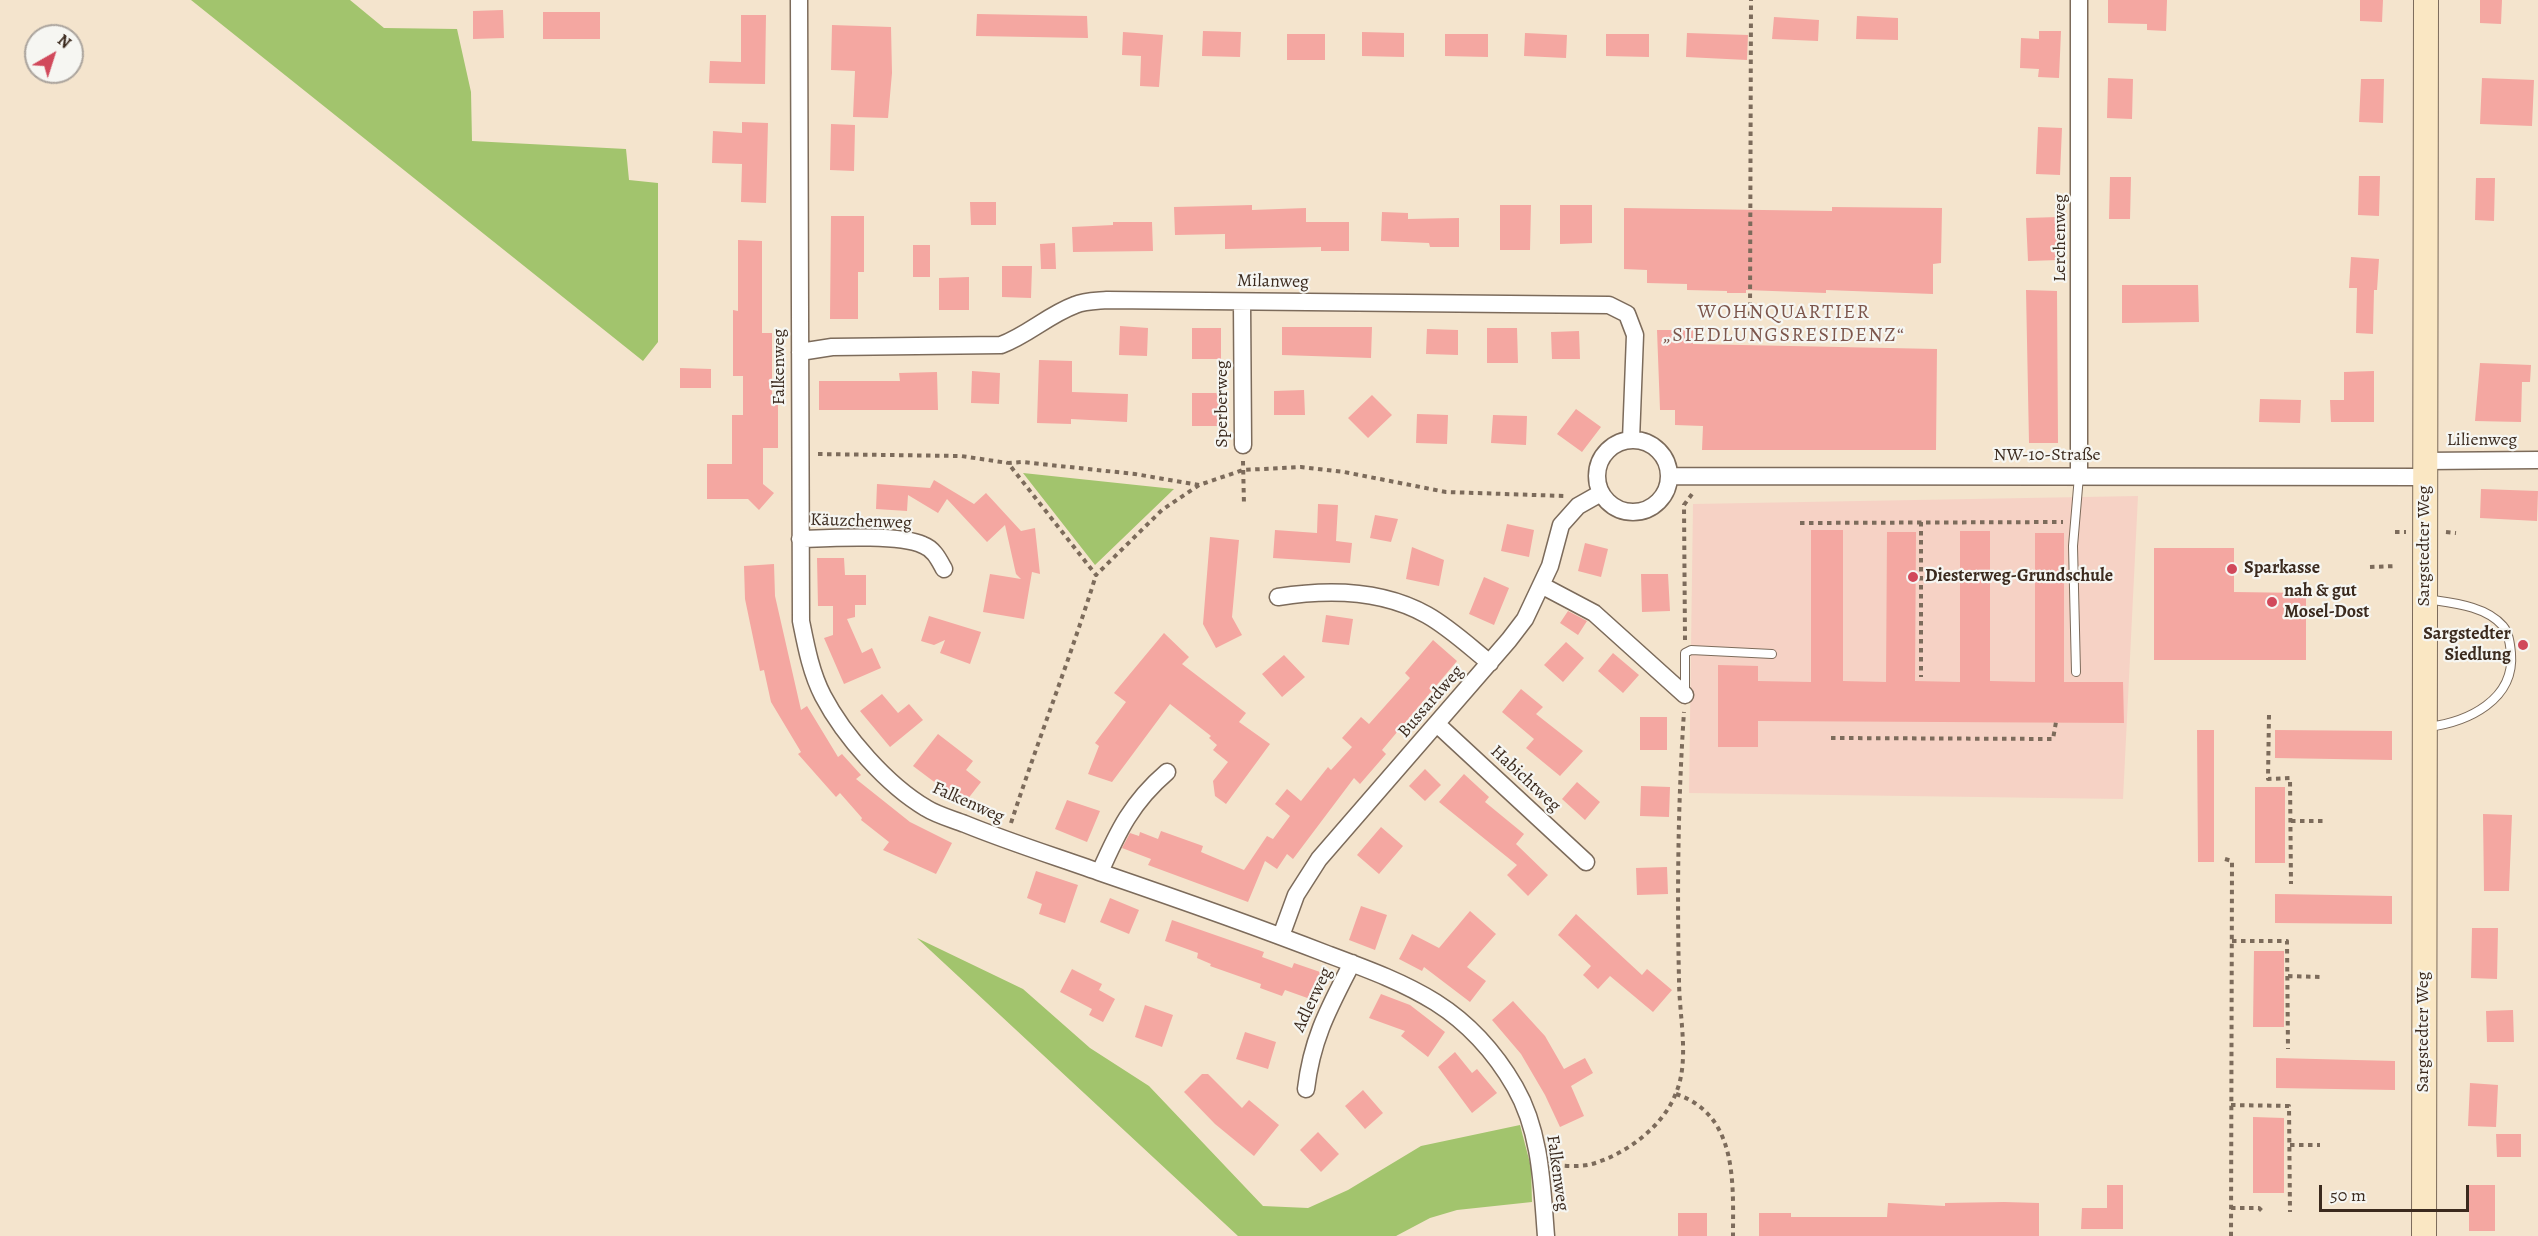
<!DOCTYPE html>
<meta charset="utf-8">
<style>
body{margin:0}
#map{position:relative;width:2538px;height:1236px;overflow:hidden;background:#f4e4cd;font-family:Alegreya,serif}
canvas{display:block}
.north{position:absolute;left:24px;top:24px;width:60px;height:60px;box-sizing:border-box;background:#f6f6f2;border:2px solid #aba49d;border-radius:50%;rotate:39deg;font-size:16px;font-weight:700;line-height:24px;text-align:center;color:#3b2a1e}
.north::after{content:'';display:block;margin:auto;width:21px;height:27px;background:#d1495b;clip-path:polygon(50% 0,100% 100%,50% 72%,0 100%)}
.scale{position:absolute;left:2319px;top:1185px;width:150px;height:27px;box-sizing:border-box;border:3px solid #3b2a1e;border-top:0;padding-left:8px;font-size:18px;line-height:21px;white-space:nowrap;color:#3b2a1e;-webkit-text-stroke:4px #f6f6f2;paint-order:stroke}
</style>
<div id="map">
<canvas width="2538" height="1236"></canvas>
<div class="north">N</div>
<div class="scale">50 m</div>
</div>
<script>
const c = document.querySelector('canvas').getContext('2d');
c.lineJoin = 'round';
function paint(path, color) {
  c.fillStyle = color;
  c.fill(path, 'evenodd');
}
function strokePath(path, color, width, dash) {
  c.strokeStyle = color;
  c.lineWidth = width;
  c.lineCap = dash ? 'butt' : 'round';
  c.setLineDash(dash || []);
  c.stroke(path);
}
function write(font, color, halo, rows, align = 'center') {
  c.font = font + ' Alegreya,serif';
  c.lineWidth = 4.5;
  c.setLineDash([]);
  c.textBaseline = 'middle';
  c.strokeStyle = halo;
  c.fillStyle = color;
  for (const [text, x, y, turn = 0] of rows) {
    c.save();
    c.translate(x, y);
    c.rotate((+turn || 0) * Math.PI / 180);
    c.textAlign = isNaN(turn) ? turn : align;
    if (halo) c.strokeText(text, 0, 0);
    c.fillText(text, 0, 0);
    c.restore();
  }
}
paint(new Path2D(`
 M 2138,496 L 2123,799 L 1689,793 L 1693,504 Z`), '#f6d2c5');
paint(new Path2D(`
 M 191,0 L 350,0 L 384,28 L 457,29 L 471,92 L 472,141 L 626,149 L 629,180 L 658,183 L 658,342 L 643,361 Z
 M 1023,473 L 1174,489 L 1095,565 Z
 M 917,938 L 1023,989 L 1090,1048 L 1149,1086 L 1263,1206 L 1308,1208 L 1348,1190 L 1421,1146 L 1520,1125 L 1531,1167 L 1532,1202 L 1457,1210 L 1430,1218 L 1396,1236 L 1238,1236 Z`), '#a2c46d');
paint(new Path2D(`
 M 2108,0 L 2167,0 L 2166,31 L 2147,30 L 2147,24 L 2108,23 Z
 M 2360,0 L 2383,0 L 2382,22 L 2360,21 Z
 M 2480,0 L 2502,0 L 2501,24 L 2480,23 Z
 M 503,10 L 504,38 L 473,39 L 473,11 Z
 M 543,12 L 600,12 L 600,39 L 543,39 Z
 M 977,14 L 1087,16 L 1088,38 L 976,36 Z
 M 741,15 L 766,15 L 765,84 L 709,83 L 710,61 L 741,62 Z
 M 1857,16 L 1898,18 L 1898,40 L 1856,39 Z
 M 1774,17 L 1819,20 L 1818,41 L 1772,39 Z
 M 832,25 L 891,27 L 892,73 L 888,118 L 853,117 L 855,71 L 831,70 Z
 M 1203,31 L 1241,32 L 1240,57 L 1202,56 Z
 M 2039,31 L 2061,31 L 2059,78 L 2038,77 L 2039,69 L 2020,68 L 2021,38 L 2039,39 Z
 M 1123,32 L 1163,35 L 1159,87 L 1140,86 L 1141,56 L 1122,55 Z
 M 1362,32 L 1404,33 L 1404,57 L 1362,56 Z
 M 1525,33 L 1567,35 L 1566,58 L 1524,56 Z
 M 1687,33 L 1748,35 L 1747,60 L 1686,57 Z
 M 1287,34 L 1325,34 L 1325,60 L 1287,60 Z
 M 1445,34 L 1488,34 L 1488,57 L 1445,56 Z
 M 1606,34 L 1649,34 L 1649,57 L 1606,56 Z
 M 2108,78 L 2133,79 L 2132,119 L 2107,118 Z
 M 2482,78 L 2534,80 L 2532,126 L 2480,124 Z
 M 2361,79 L 2384,79 L 2383,123 L 2359,122 Z
 M 742,122 L 768,123 L 766,203 L 741,202 L 742,164 L 712,163 L 713,131 L 742,133 Z
 M 831,124 L 855,125 L 854,171 L 830,170 Z
 M 2038,127 L 2062,128 L 2060,175 L 2036,174 Z
 M 2359,176 L 2380,176 L 2379,216 L 2358,215 Z
 M 2110,177 L 2131,177 L 2130,219 L 2109,219 Z
 M 2476,178 L 2495,178 L 2494,221 L 2475,220 Z
 M 970,202 L 996,202 L 996,225 L 971,225 Z
 M 1252,205 L 1252,210 L 1306,208 L 1306,222 L 1349,222 L 1349,251 L 1321,251 L 1321,247 L 1225,249 L 1225,234 L 1175,235 L 1174,207 Z
 M 1500,205 L 1531,205 L 1530,250 L 1500,250 Z
 M 1560,205 L 1592,205 L 1592,243 L 1560,244 Z
 M 1832,207 L 1942,208 L 1941,263 L 1933,264 L 1933,294 L 1826,290 L 1826,293 L 1746,290 L 1746,293 L 1727,293 L 1727,291 L 1687,290 L 1687,284 L 1647,283 L 1647,270 L 1624,269 L 1624,208 L 1832,211 Z
 M 1382,212 L 1408,213 L 1408,219 L 1459,218 L 1459,247 L 1430,247 L 1429,243 L 1381,241 Z
 M 831,216 L 864,216 L 864,272 L 858,272 L 858,319 L 830,319 Z
 M 2058,217 L 2059,260 L 2028,261 L 2026,218 Z
 M 1113,222 L 1152,222 L 1153,251 L 1073,252 L 1072,227 L 1113,225 Z
 M 738,240 L 762,241 L 762,333 L 772,333 L 772,403 L 778,403 L 778,448 L 763,448 L 763,484 L 774,493 L 759,510 L 748,499 L 707,499 L 707,464 L 732,464 L 732,415 L 743,415 L 743,376 L 733,376 L 733,310 L 738,311 Z
 M 1055,243 L 1056,269 L 1041,269 L 1040,244 Z
 M 913,245 L 930,245 L 930,277 L 913,277 Z
 M 2351,257 L 2379,259 L 2377,290 L 2374,290 L 2373,334 L 2356,333 L 2357,288 L 2349,288 Z
 M 1002,266 L 1032,266 L 1031,298 L 1002,297 Z
 M 969,277 L 969,310 L 939,310 L 939,278 Z
 M 2122,285 L 2198,285 L 2199,322 L 2122,323 Z
 M 2026,290 L 2057,291 L 2058,443 L 2029,443 Z
 M 1120,326 L 1148,328 L 1147,356 L 1119,355 Z
 M 1282,327 L 1372,327 L 1371,358 L 1282,355 Z
 M 1192,328 L 1221,328 L 1221,359 L 1192,359 Z
 M 1487,328 L 1517,328 L 1518,363 L 1487,363 Z
 M 1427,329 L 1458,330 L 1458,355 L 1426,354 Z
 M 1657,330 L 1693,330 L 1693,344 L 1937,349 L 1936,450 L 1702,450 L 1703,426 L 1675,425 L 1675,410 L 1660,410 Z
 M 1579,331 L 1580,359 L 1552,359 L 1551,332 Z
 M 1039,360 L 1072,361 L 1072,392 L 1128,394 L 1127,422 L 1071,419 L 1071,424 L 1037,423 Z
 M 2480,363 L 2531,365 L 2530,382 L 2522,382 L 2521,422 L 2475,421 Z
 M 680,368 L 711,369 L 711,388 L 680,388 Z
 M 972,371 L 1000,373 L 999,404 L 971,403 Z
 M 2374,371 L 2374,422 L 2331,422 L 2330,400 L 2344,400 L 2344,372 Z
 M 937,372 L 938,410 L 819,410 L 819,381 L 900,381 L 899,373 Z
 M 1304,390 L 1305,415 L 1274,415 L 1274,391 Z
 M 1192,393 L 1224,393 L 1224,426 L 1192,426 Z
 M 1372,395 L 1392,415 L 1368,438 L 1348,418 Z
 M 2260,399 L 2301,400 L 2300,423 L 2259,422 Z
 M 1576,409 L 1601,427 L 1582,452 L 1557,434 Z
 M 1417,414 L 1448,415 L 1447,444 L 1416,443 Z
 M 1493,415 L 1527,416 L 1526,445 L 1491,443 Z
 M 934,480 L 974,504 L 986,493 L 1021,531 L 1035,528 L 1040,574 L 1032,572 L 1024,619 L 983,612 L 990,574 L 1021,579 L 1016,574 L 1005,525 L 987,542 L 947,499 L 938,513 L 908,495 L 907,511 L 876,509 L 877,484 L 930,488 Z
 M 2481,489 L 2538,491 L 2537,521 L 2480,518 Z
 M 1318,504 L 1338,505 L 1336,541 L 1352,543 L 1350,563 L 1273,558 L 1275,530 L 1317,533 Z
 M 1375,515 L 1398,519 L 1391,542 L 1370,538 Z
 M 1507,524 L 1534,530 L 1529,557 L 1501,551 Z
 M 1811,530 L 1843,530 L 1843,681 L 1886,682 L 1887,532 L 1916,532 L 1915,681 L 1960,682 L 1960,531 L 1990,531 L 1990,681 L 2035,682 L 2035,533 L 2064,533 L 2064,682 L 2123,682 L 2124,723 L 1758,721 L 1758,747 L 1718,747 L 1718,665 L 1758,666 L 1758,681 L 1811,682 Z
 M 1210,537 L 1239,540 L 1232,617 L 1242,635 L 1216,648 L 1203,624 Z
 M 1585,543 L 1608,549 L 1601,577 L 1578,571 Z
 M 1412,547 L 1444,560 L 1439,586 L 1406,579 Z
 M 2154,548 L 2234,548 L 2234,592 L 2306,593 L 2306,660 L 2154,660 Z
 M 817,558 L 844,558 L 845,575 L 866,575 L 866,605 L 855,605 L 855,617 L 847,619 L 862,653 L 872,648 L 881,668 L 844,684 L 824,638 L 833,635 L 833,606 L 818,606 Z
 M 774,564 L 775,596 L 801,710 L 807,706 L 838,757 L 842,754 L 861,775 L 856,779 L 910,822 L 952,843 L 936,874 L 883,850 L 889,842 L 861,820 L 862,818 L 840,793 L 836,797 L 798,754 L 801,752 L 771,702 L 764,670 L 760,671 L 745,599 L 744,566 Z
 M 1641,574 L 1668,574 L 1670,611 L 1642,612 Z
 M 1484,577 L 1509,588 L 1494,625 L 1469,614 Z
 M 1568,611 L 1587,621 L 1578,635 L 1560,623 Z
 M 1326,615 L 1353,619 L 1349,645 L 1322,642 Z
 M 929,616 L 981,632 L 970,664 L 940,653 L 945,640 L 934,645 L 921,641 Z
 M 1164,633 L 1189,657 L 1182,664 L 1246,713 L 1239,722 L 1270,744 L 1226,804 L 1215,796 L 1213,781 L 1228,762 L 1213,750 L 1217,745 L 1209,738 L 1211,736 L 1170,704 L 1112,782 L 1088,774 L 1099,746 L 1095,743 L 1126,702 L 1114,693 Z
 M 1433,640 L 1457,661 L 1382,750 L 1386,754 L 1360,784 L 1354,778 L 1293,859 L 1287,854 L 1277,869 L 1265,861 L 1248,902 L 1148,865 L 1151,859 L 1122,848 L 1130,833 L 1139,836 L 1140,832 L 1158,839 L 1161,831 L 1203,846 L 1201,852 L 1244,870 L 1267,836 L 1273,839 L 1290,816 L 1275,804 L 1287,789 L 1301,801 L 1328,767 L 1331,770 L 1352,747 L 1342,738 L 1361,717 L 1369,724 L 1410,678 L 1405,673 Z
 M 1566,642 L 1584,658 L 1563,682 L 1544,665 Z
 M 1613,653 L 1639,675 L 1623,693 L 1598,671 Z
 M 1284,655 L 1305,677 L 1282,697 L 1262,674 Z
 M 1521,689 L 1543,707 L 1536,714 L 1583,751 L 1560,776 L 1526,748 L 1534,739 L 1502,712 Z
 M 882,694 L 898,713 L 909,704 L 923,720 L 890,747 L 860,711 Z
 M 1640,717 L 1667,717 L 1667,750 L 1640,750 Z
 M 2197,730 L 2214,730 L 2214,862 L 2198,862 Z
 M 2275,730 L 2392,731 L 2392,760 L 2275,758 Z
 M 938,734 L 973,761 L 966,770 L 981,782 L 967,800 L 952,788 L 949,793 L 913,766 Z
 M 1425,769 L 1441,785 L 1425,801 L 1409,786 Z
 M 1464,774 L 1489,797 L 1485,802 L 1524,834 L 1516,844 L 1548,875 L 1528,896 L 1507,875 L 1517,865 L 1439,802 Z
 M 1577,782 L 1600,802 L 1585,820 L 1562,799 Z
 M 1641,786 L 1670,787 L 1669,817 L 1640,816 Z
 M 2255,787 L 2285,787 L 2285,863 L 2255,863 Z
 M 1067,800 L 1100,811 L 1087,842 L 1055,829 Z
 M 2483,814 L 2512,815 L 2509,891 L 2484,891 Z
 M 1381,827 L 1403,846 L 1379,874 L 1357,855 Z
 M 1667,867 L 1668,894 L 1637,895 L 1636,868 Z
 M 1036,871 L 1078,885 L 1065,923 L 1039,914 L 1042,904 L 1027,898 Z
 M 2275,894 L 2392,896 L 2392,924 L 2275,923 Z
 M 1110,898 L 1139,910 L 1129,934 L 1100,922 Z
 M 1361,906 L 1387,915 L 1375,950 L 1349,940 Z
 M 1470,911 L 1496,934 L 1467,967 L 1486,981 L 1470,1002 L 1424,967 L 1422,971 L 1399,959 L 1412,934 L 1439,948 Z
 M 1576,914 L 1642,975 L 1647,969 L 1672,990 L 1653,1012 L 1610,976 L 1598,989 L 1583,975 L 1591,966 L 1558,935 Z
 M 1172,920 L 1264,952 L 1262,957 L 1292,968 L 1294,963 L 1323,973 L 1313,1000 L 1285,990 L 1282,996 L 1260,988 L 1261,984 L 1210,966 L 1211,964 L 1197,958 L 1198,953 L 1165,941 Z
 M 2472,928 L 2498,928 L 2497,979 L 2471,978 Z
 M 2254,951 L 2284,951 L 2284,1027 L 2253,1027 Z
 M 1072,969 L 1102,984 L 1099,990 L 1115,999 L 1103,1022 L 1089,1015 L 1092,1009 L 1060,992 Z
 M 1381,994 L 1410,1005 L 1445,1032 L 1428,1057 L 1401,1036 L 1405,1031 L 1369,1018 Z
 M 1513,1001 L 1545,1036 L 1564,1069 L 1585,1058 L 1593,1073 L 1571,1086 L 1584,1116 L 1560,1127 L 1545,1095 L 1521,1054 L 1492,1020 Z
 M 1145,1005 L 1173,1015 L 1162,1047 L 1135,1037 Z
 M 2513,1010 L 2514,1042 L 2487,1042 L 2486,1011 Z
 M 1245,1032 L 1276,1042 L 1268,1069 L 1236,1059 Z
 M 1455,1052 L 1472,1073 L 1477,1069 L 1497,1093 L 1472,1113 L 1438,1067 Z
 M 2276,1058 L 2395,1061 L 2395,1090 L 2276,1088 Z
 M 1202,1074 L 1208,1074 L 1242,1108 L 1249,1100 L 1279,1125 L 1254,1156 L 1215,1124 L 1184,1092 Z
 M 2470,1083 L 2498,1085 L 2496,1127 L 2468,1126 Z
 M 1363,1090 L 1383,1113 L 1365,1129 L 1345,1106 Z
 M 2253,1117 L 2284,1118 L 2284,1193 L 2253,1193 Z
 M 1318,1132 L 1339,1154 L 1321,1172 L 1300,1150 Z
 M 2496,1134 L 2521,1134 L 2521,1157 L 2497,1157 Z
 M 2107,1185 L 2123,1185 L 2123,1229 L 2081,1229 L 2082,1208 L 2107,1208 Z
 M 2469,1185 L 2495,1185 L 2495,1231 L 2469,1231 Z
 M 2004,1202 L 2039,1203 L 2039,1236 L 1759,1236 L 1759,1213 L 1791,1213 L 1791,1217 L 1887,1217 L 1888,1203 L 1945,1206 L 1945,1203 Z
 M 1678,1213 L 1707,1213 L 1707,1236 L 1678,1236 Z`), '#f4a7a1');
const lane = new Path2D(`
 M 2426,599 C 2451,603 2485,605 2503,626 C 2509,633 2510,644 2511,653 C 2515,700 2468,722 2428,727
 M 2076,672 L 2073,546 L 2079,476
 M 1685,694 L 1685,653 L 1691,650 L 1772,654`);
const street = new Path2D(`
 M 799,0 L 801,621 C 806,646 811,673 823,696 C 844,736 887,785 926,808 C 937,815 952,819 965,824 C 1009,842 1054,856 1099,872 C 1175,898 1252,925 1327,954 C 1410,985 1468,1006 1515,1087 C 1541,1132 1542,1186 1546,1236
 M 2079,0 L 2079,475
 M 1242,302 L 1243,445
 M 800,352 L 832,347 L 1001,345 C 1028,335 1048,315 1075,305 C 1084,301 1097,301 1107,300 L 1609,305 L 1627,314 L 1635,335 L 1631,440
 M1597 476a36 36 0 1 1 72 0a36 36 0 1 1-72 0Z
 M 2425,461 L 2538,460
 M 1670,476 L 2425,477
 M 800,539 C 829,538 899,534 923,545 C 934,549 939,560 944,569
 M 1541,585 L 1594,613 L 1685,695
 M 1278,597 C 1328,589 1381,589 1427,615 C 1450,628 1470,647 1490,663
 M 1438,725 L 1586,862
 M 1100,872 C 1118,831 1132,802 1167,772
 M 1281,936 L 1296,895 L 1319,859 L 1509,640 L 1525,619 L 1550,566 L 1561,525 L 1578,506 L 1601,493
 M 1306,1089 C 1312,1038 1329,1008 1352,963`);
const secondary = new Path2D(`
 M 2424,1236 L 2426,0`);
strokePath(lane, '#7c6b5b', 10);
strokePath(street, '#7c6b5b', 19);
strokePath(secondary, '#7c6b5b', 26);
strokePath(new Path2D(`
 M 1750,316 L 1751,0
 M 818,454 L 961,456 L 1008,463
 M 1243,461 L 1244,505
 M 1199,485 L 1162,510 L 1096,575 L 1008,463 L 1022,462 L 1135,474 L 1199,485 L 1243,470 L 1301,467 L 1344,472 L 1446,492 L 1565,496
 M 1921,522 L 1921,677
 M 1800,523 L 2063,522
 M 2395,532 L 2406,532
 M 2446,532 L 2456,533
 M 2370,567 L 2396,566
 M 1685,640 L 1684,505 L 1692,494
 M 2269,715 L 2268,779 L 2290,778 L 2291,884
 M 1831,738 L 2053,739 L 2056,722
 M 2291,821 L 2325,821
 M 1011,823 C 1038,740 1070,659 1096,575
 M 2225,859 L 2232,861 L 2231,1236
 M 2232,941 L 2287,941 L 2288,1049
 M 2288,976 L 2322,977
 M 1676,1094 C 1738,1115 1733,1183 1733,1236
 M 2231,1105 L 2289,1106 L 2290,1212
 M 2290,1145 L 2320,1145
 M 1556,1165 C 1567,1166 1581,1167 1592,1164 C 1626,1154 1663,1127 1676,1093 C 1690,1060 1679,1016 1679,980 C 1677,892 1678,801 1684,712
 M 2231,1208 L 2259,1208 L 2262,1211`), '#7c6b5b', 4, [4.5, 4.5]);
strokePath(lane, '#fff', 8);
strokePath(street, '#fff', 16);
strokePath(secondary, '#fae7c3', 24);
for (const [x, y, r, color] of [
 [2232,569,6,"#d1495b"],
 [1913,577,6,"#d1495b"],
 [2272,602,6,"#d1495b"],
 [2523,645,6,"#d1495b"]
]) {
  const dot = new Path2D();
  dot.arc(x, y, r, 0, 2 * Math.PI);
  c.fillStyle = color;
  c.fill(dot);
  strokePath(dot, '#f6f6f2', 2);
}
write('18px', '#3b2a1e', '#f6f6f2', [
 ["Lerchenweg",2061,238,-90],
 ["Milanweg",1273,282,1],
 ["Falkenweg",780,367,-90],
 ["Sperberweg",1223,404,-90],
 ["Lilienweg",2482,441],
 ["NW-10-Straße",2047,456],
 ["Käuzchenweg",861,522,2],
 ["Sargstedter Weg",2425,546,-90],
 ["Bussardweg",1431,702,-49],
 ["Habichtweg",1525,779,43],
 ["Falkenweg",968,803,24],
 ["Adlerweg",1313,1000,-65],
 ["Sargstedter Weg",2424,1032,-90],
 ["Falkenweg",1557,1173,82]
]);
write('bold 18px', '#3b2a1e', '#f6f6f2', [
 ["Sparkasse",2244,569],
 ["Diesterweg-Grundschule",1925,577],
 ["nah & gut",2284,592],
 ["Mosel-Dost",2284,613],
 ["Sargstedter",2511,635,"right"],
 ["Siedlung",2511,656,"right"]
], 'left');
c.letterSpacing = '1.5px';
write('20px', '#7c564c', '#f6f6f2', [
 ["WOHNQUARTIER",1784,313],
 ["„SIEDLUNGSRESIDENZ“",1784,336]
]);
c.letterSpacing = '0px';
</script>
